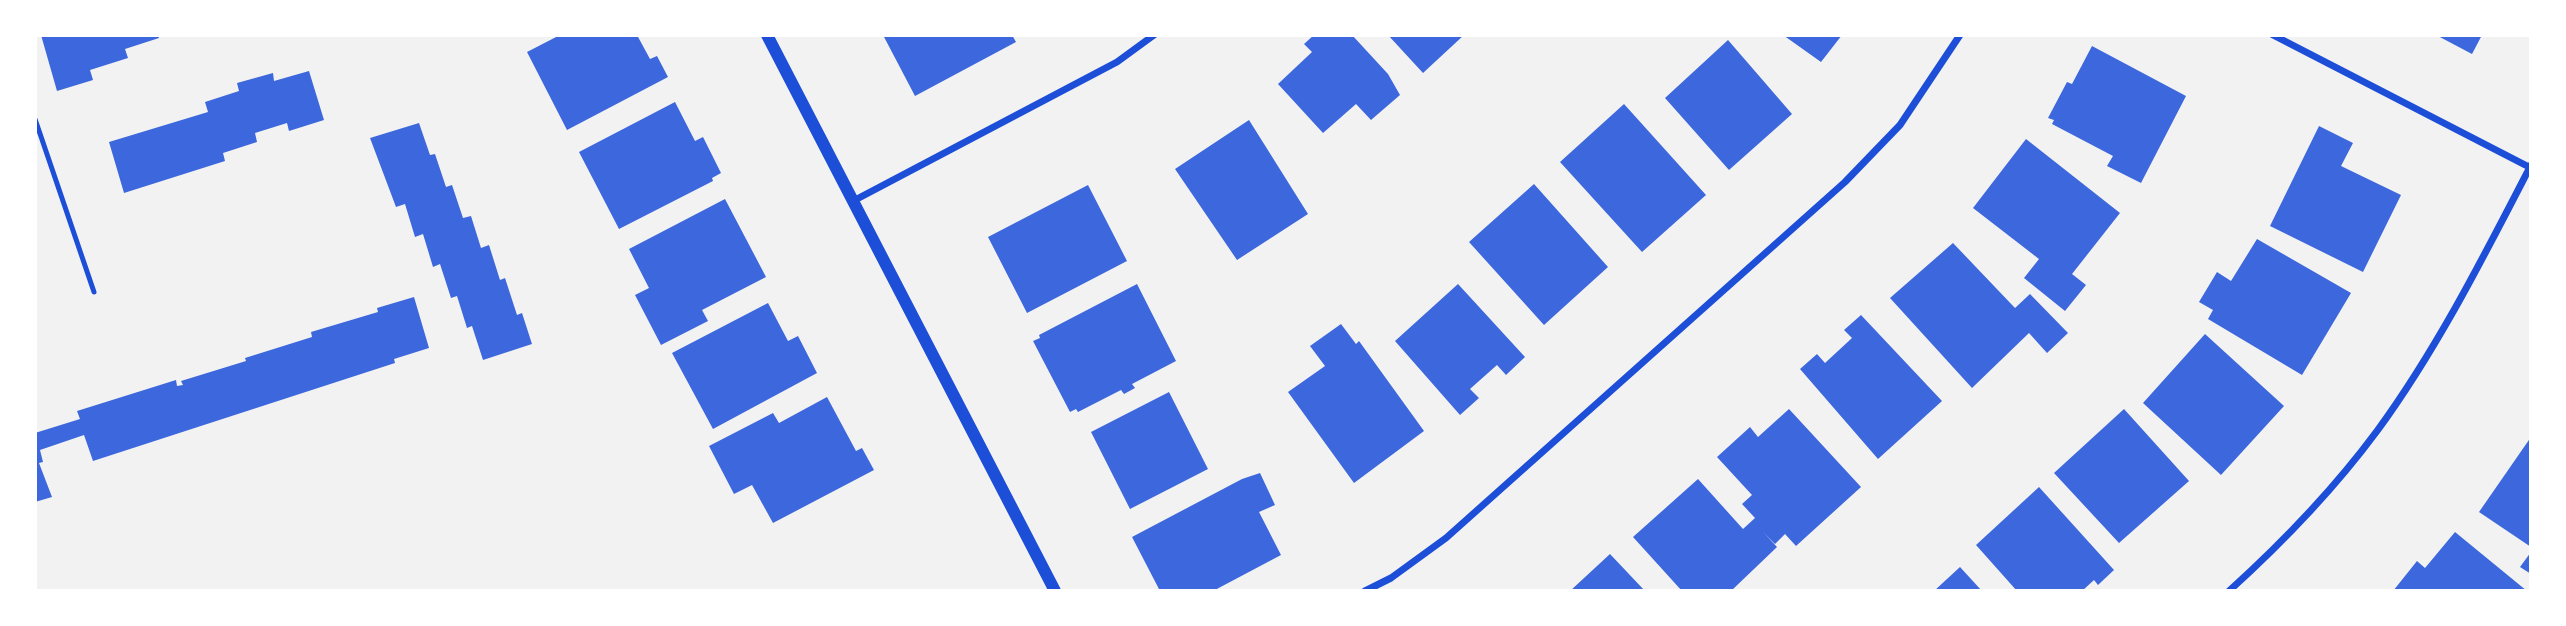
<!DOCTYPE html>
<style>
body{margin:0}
#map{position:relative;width:2566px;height:626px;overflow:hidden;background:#f2f2f2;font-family:"Alegreya Sans",sans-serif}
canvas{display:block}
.frame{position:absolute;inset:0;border:37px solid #fff;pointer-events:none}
</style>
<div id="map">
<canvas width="2566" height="626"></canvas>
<div class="frame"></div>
</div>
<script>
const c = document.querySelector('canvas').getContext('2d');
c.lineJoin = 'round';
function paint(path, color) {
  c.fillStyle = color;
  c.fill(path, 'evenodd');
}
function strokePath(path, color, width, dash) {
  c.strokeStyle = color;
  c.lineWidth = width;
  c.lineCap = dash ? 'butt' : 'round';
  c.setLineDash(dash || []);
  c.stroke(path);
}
paint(new Path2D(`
 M 41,35 L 158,35 L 159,38 L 125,49 L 128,58 L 90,70 L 93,80 L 57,91 Z
 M 560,35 L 637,35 L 650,59 L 657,56 L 668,77 L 567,130 L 527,52 Z
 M 883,35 L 1012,35 L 1016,42 L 915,96 Z
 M 1314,35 L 1352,35 L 1388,74 L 1400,95 L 1371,120 L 1356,104 L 1323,133 L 1278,84 L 1312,52 L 1304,44 Z
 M 1388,35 L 1464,35 L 1423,73 Z
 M 1783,35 L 1842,35 L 1821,62 Z
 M 2436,35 L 2482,35 L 2472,54 Z
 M 1728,40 L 1792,114 L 1729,170 L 1665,98 Z
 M 2092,46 L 2186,96 L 2141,183 L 2107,166 L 2113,156 L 2052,124 L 2054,120 L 2048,118 L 2067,82 L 2072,84 Z
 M 309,71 L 324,120 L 289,131 L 287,123 L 255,133 L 257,142 L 223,153 L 225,161 L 124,193 L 109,142 L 208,112 L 205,102 L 239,91 L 237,83 L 273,73 L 274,81 Z
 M 675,102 L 695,141 L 703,137 L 721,173 L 712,178 L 713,181 L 619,229 L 579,152 Z
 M 1624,104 L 1706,195 L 1642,252 L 1560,162 Z
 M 1249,120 L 1308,214 L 1237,260 L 1175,169 Z
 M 419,123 L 430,155 L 435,154 L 446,187 L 452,185 L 463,218 L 471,216 L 481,248 L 489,245 L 500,280 L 505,278 L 517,315 L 522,313 L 532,344 L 483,360 L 472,326 L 467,328 L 457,296 L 451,298 L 440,264 L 433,267 L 423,234 L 415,237 L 405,204 L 396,207 L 370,138 Z
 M 2319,126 L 2353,143 L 2341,166 L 2401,195 L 2363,272 L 2270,226 Z
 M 2026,139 L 2120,213 L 2072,274 L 2086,285 L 2065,311 L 2024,278 L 2039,259 L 1973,208 Z
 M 1534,184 L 1608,267 L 1544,325 L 1469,242 Z
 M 1088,185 L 1127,261 L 1027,313 L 988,237 Z
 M 725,199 L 766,277 L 702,310 L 708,321 L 661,345 L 635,295 L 649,288 L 629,249 Z
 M 2257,239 L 2351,293 L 2302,375 L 2208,319 L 2213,310 L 2199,302 L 2217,272 L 2231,281 Z
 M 1953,243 L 2015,308 L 2030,294 L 2068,333 L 2047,353 L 2029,333 L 1972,388 L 1890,298 Z
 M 1137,284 L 1176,361 L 1132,384 L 1135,388 L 1124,394 L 1121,390 L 1078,412 L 1076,409 L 1070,412 L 1033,341 L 1040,338 L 1039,335 Z
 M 1458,284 L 1525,357 L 1506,375 L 1497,365 L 1470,389 L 1479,398 L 1460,415 L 1395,341 Z
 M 414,297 L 429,348 L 394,359 L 395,363 L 93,461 L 84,435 L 40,450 L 43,462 L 39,463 L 52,497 L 35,502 L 35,433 L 80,419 L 77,411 L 176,380 L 177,386 L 183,385 L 181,381 L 246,361 L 245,358 L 312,337 L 311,332 L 378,312 L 377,308 Z
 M 768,303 L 788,341 L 798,336 L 817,373 L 713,429 L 672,353 Z
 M 1861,315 L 1942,401 L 1878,459 L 1800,369 L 1817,354 L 1825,363 L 1852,338 L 1844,330 Z
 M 1341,324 L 1356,344 L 1359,341 L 1424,431 L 1354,483 L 1288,392 L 1325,366 L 1310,346 Z
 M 2205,334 L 2284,406 L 2221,475 L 2143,403 Z
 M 1169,392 L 1208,469 L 1130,509 L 1091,432 Z
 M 827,397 L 856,451 L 862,448 L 874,470 L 773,523 L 752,485 L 734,494 L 709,446 L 773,413 L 779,423 Z
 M 1789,409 L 1861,487 L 1796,546 L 1785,534 L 1775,544 L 1763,532 L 1777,547 L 1731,591 L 1682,591 L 1633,537 L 1698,479 L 1743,529 L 1755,518 L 1742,504 L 1752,495 L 1717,457 L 1750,427 L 1758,437 Z
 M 2124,409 L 2189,481 L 2119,543 L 2054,473 Z
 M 2531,437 L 2531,547 L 2479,512 Z
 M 1260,473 L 1275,505 L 1259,512 L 1281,555 L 1213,591 L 1160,591 L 1132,537 L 1242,479 Z
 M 2039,487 L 2114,570 L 2098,585 L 2094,580 L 2082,591 L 2017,591 L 1976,545 Z
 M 2455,532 L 2527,591 L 2393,591 L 2417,561 L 2425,568 Z
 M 2531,552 L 2531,574 L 2520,567 Z
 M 1610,554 L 1645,591 L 1570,591 Z
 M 1960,567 L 1982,591 L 1934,591 Z`), '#3d67dc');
strokePath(new Path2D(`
 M 35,119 L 94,292`), '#1d4ed8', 5);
strokePath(new Path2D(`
 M 2273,35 L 2531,168
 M 855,200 L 1117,62 L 1154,35
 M 1365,591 L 1391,578 L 1446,538 L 1845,182 L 1900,125 L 1960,35
 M 2229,591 C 2282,543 2334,489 2377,431 C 2437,349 2484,256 2531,165`), '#1d4ed8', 7);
strokePath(new Path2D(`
 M 767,35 L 1055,591`), '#1d4ed8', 12);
</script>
